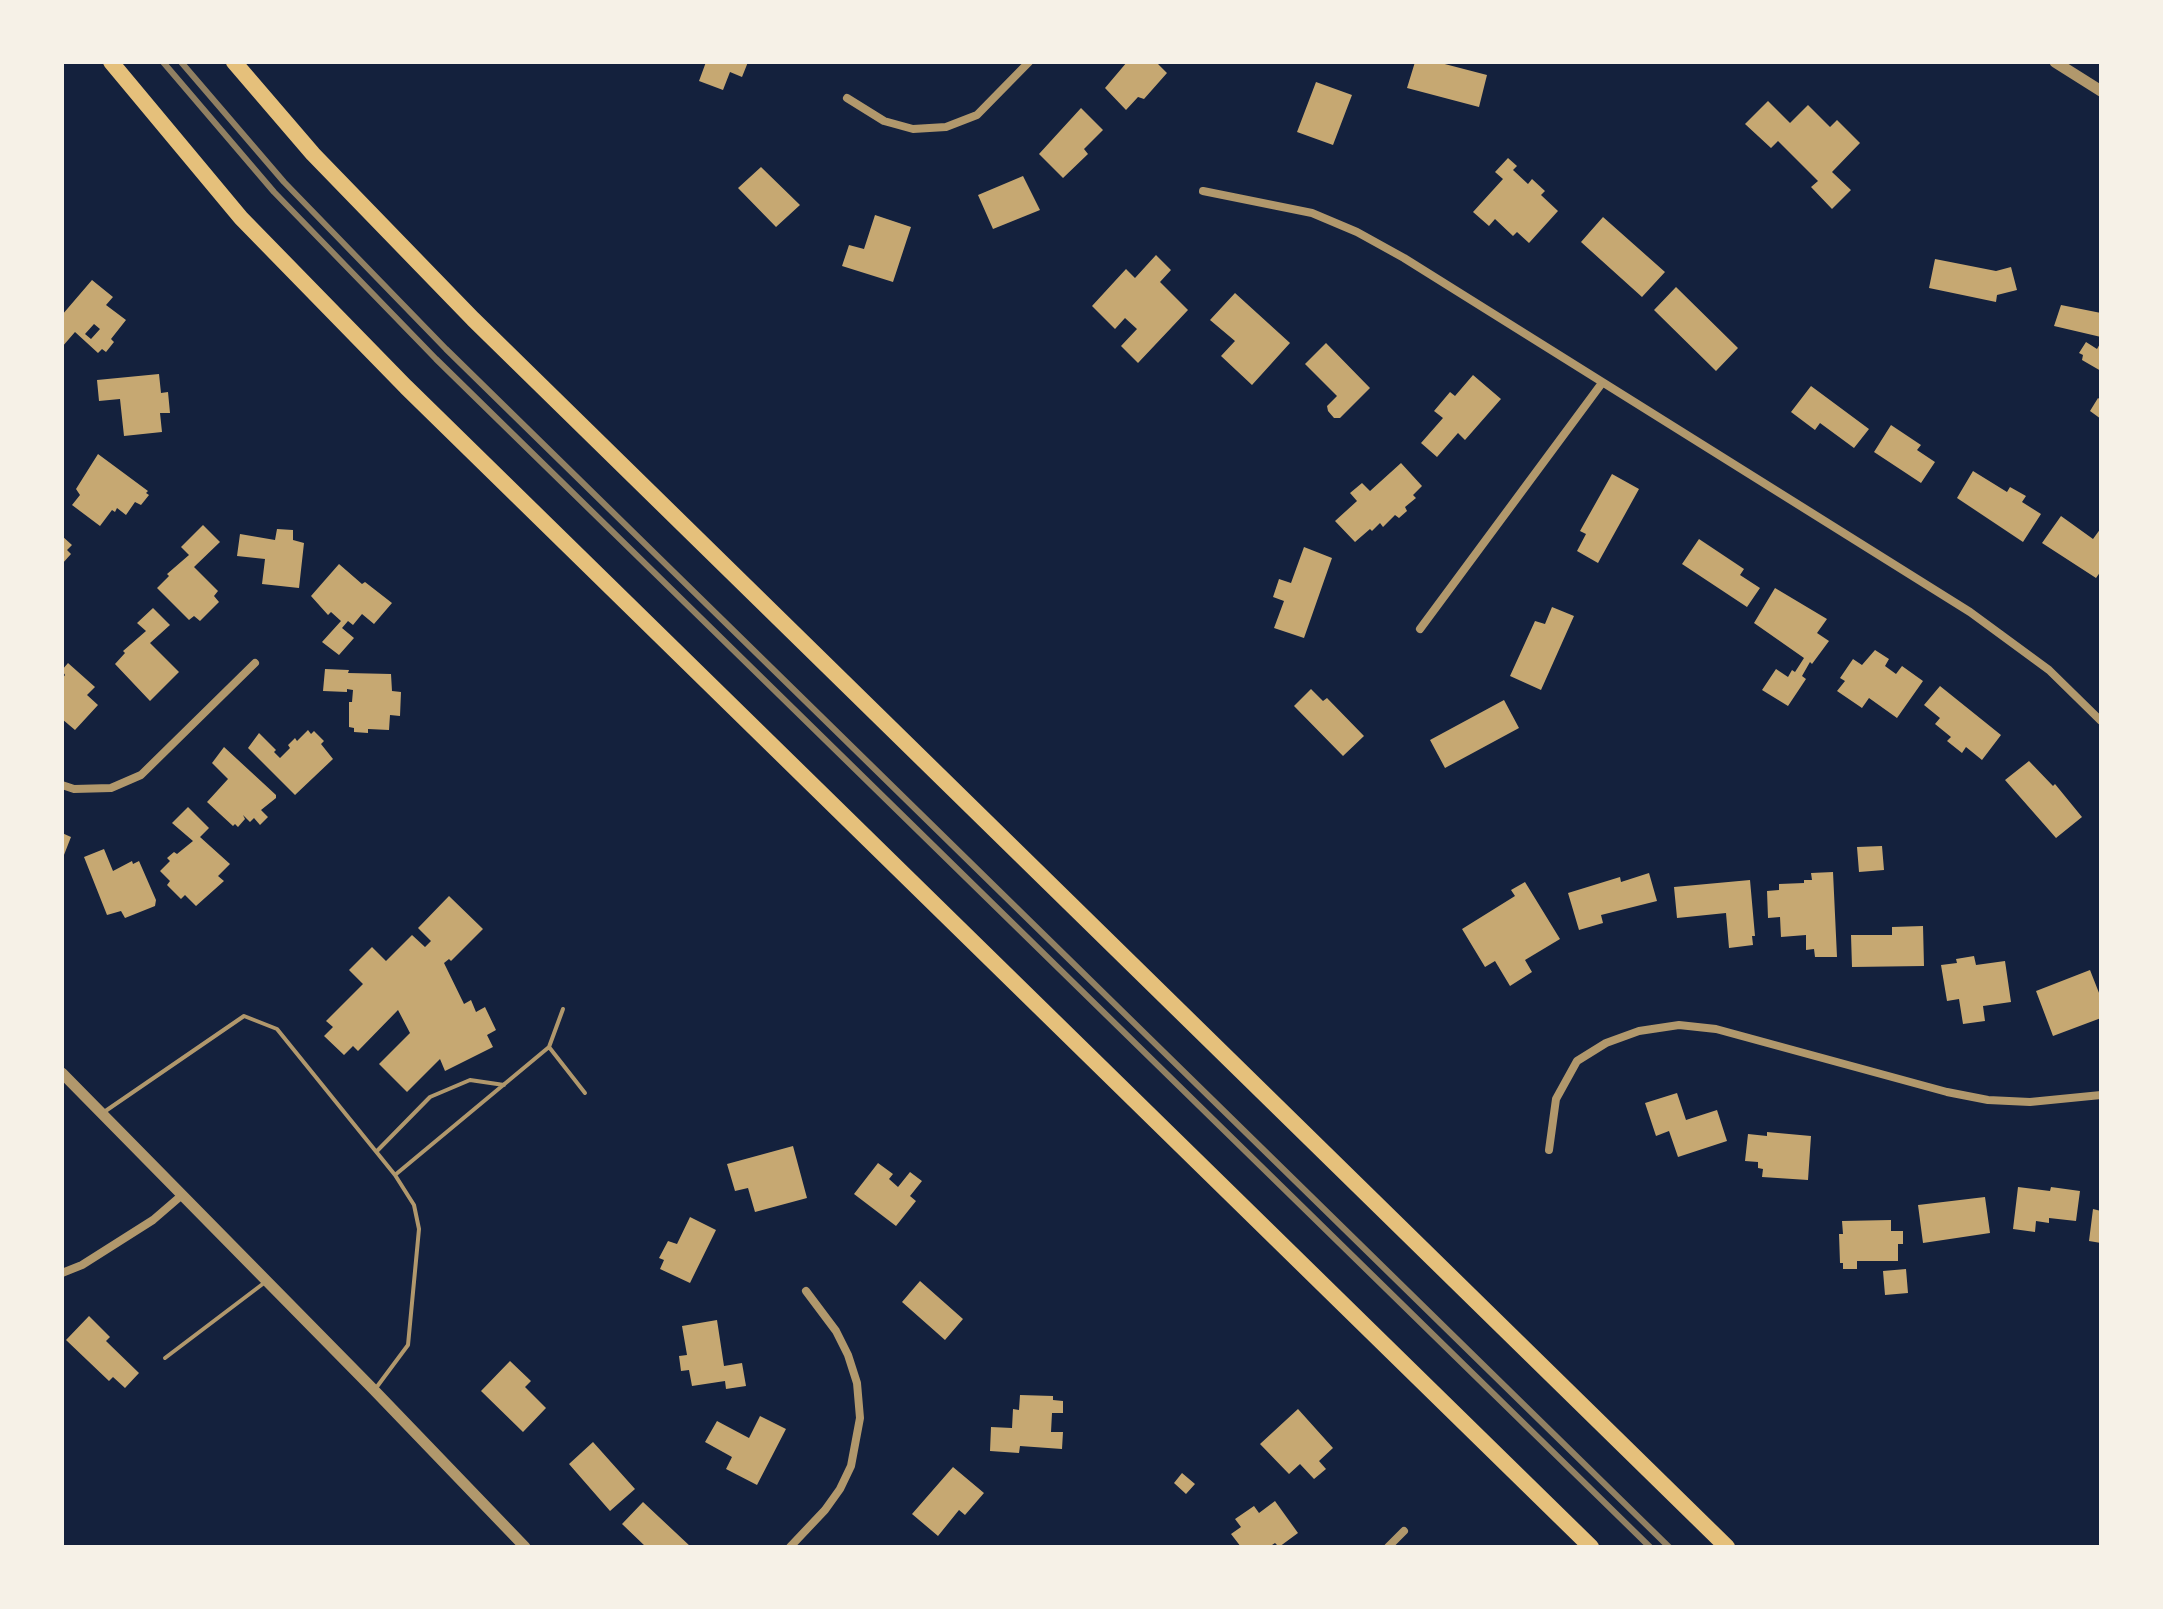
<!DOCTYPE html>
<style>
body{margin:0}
#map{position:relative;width:2163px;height:1609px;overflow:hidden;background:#14213d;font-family:Arial,sans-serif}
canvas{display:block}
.frame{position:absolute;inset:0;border:64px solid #f6f1e7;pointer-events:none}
</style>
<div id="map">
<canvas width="2163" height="1609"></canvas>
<div class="frame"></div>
</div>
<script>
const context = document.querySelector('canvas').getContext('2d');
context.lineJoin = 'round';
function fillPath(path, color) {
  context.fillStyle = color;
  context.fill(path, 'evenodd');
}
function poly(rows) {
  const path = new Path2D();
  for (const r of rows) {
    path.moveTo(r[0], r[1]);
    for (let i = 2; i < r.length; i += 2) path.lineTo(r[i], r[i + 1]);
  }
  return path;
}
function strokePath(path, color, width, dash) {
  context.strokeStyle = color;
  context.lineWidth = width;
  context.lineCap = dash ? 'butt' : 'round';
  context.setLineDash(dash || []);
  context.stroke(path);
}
fillPath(poly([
 [706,62,748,62,742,77,730,72,723,90,699,81],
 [1127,62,1160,62,1158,64,1167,73,1144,99,1138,97,1126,110,1105,88],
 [1415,62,1437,62,1487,75,1479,107,1407,88],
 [1316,82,1352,95,1333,145,1297,132],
 [1768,101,1790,123,1808,105,1830,127,1837,120,1860,143,1832,172,1851,190,1832,209,1811,187,1818,181,1778,141,1771,148,1745,124],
 [1081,108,1103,130,1084,149,1088,154,1063,178,1039,154],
 [1508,158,1517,166,1513,170,1528,184,1532,179,1545,191,1541,195,1558,211,1529,243,1517,232,1513,236,1495,219,1489,226,1473,212,1503,179,1495,172],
 [761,167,800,205,776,227,738,188],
 [1023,176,1040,210,993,229,978,195],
 [875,215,911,227,893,282,842,266,849,245,864,249],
 [1603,217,1665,272,1642,297,1581,242],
 [1156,255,1171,270,1160,282,1188,310,1138,363,1121,346,1137,329,1125,318,1115,329,1092,306,1126,269,1135,278],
 [1935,259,1996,271,2011,267,2017,290,1997,295,1996,302,1929,288],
 [92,280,113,297,106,305,126,320,111,339,114,342,106,352,102,349,98,353,75,332,62,347,62,315],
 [94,324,100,329,91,339,85,334],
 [1676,287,1738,348,1716,371,1654,310],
 [1235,293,1290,343,1252,385,1221,356,1235,341,1210,320],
 [2061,305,2101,313,2101,337,2054,326],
 [2086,342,2097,349,2101,342,2101,371,2082,360,2083,355,2079,353],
 [1326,343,1370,388,1340,418,1334,418,1328,411,1327,406,1337,396,1305,364],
 [159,374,161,393,168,392,170,413,160,413,162,432,124,436,120,399,99,401,97,380],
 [1473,375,1501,399,1465,440,1458,433,1437,457,1421,443,1443,418,1434,411,1450,392,1455,396],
 [1811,386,1869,429,1854,448,1820,423,1815,430,1791,412],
 [2098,398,2101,400,2101,419,2090,411],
 [1891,425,1921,445,1917,450,1935,462,1921,483,1874,452],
 [98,454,148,491,146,493,149,495,141,505,135,502,126,515,117,508,115,512,112,510,100,526,72,505,80,495,76,489],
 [1401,463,1422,486,1413,495,1416,498,1405,507,1407,511,1399,518,1395,515,1383,527,1380,523,1372,531,1370,529,1355,542,1335,521,1357,501,1350,493,1362,483,1370,491],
 [1973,471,2007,492,2010,487,2026,496,2022,502,2041,514,2023,542,1957,498],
 [1612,474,1639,489,1598,563,1577,551,1586,534,1580,531],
 [2061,516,2093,539,2101,528,2101,571,2096,578,2042,543],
 [203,525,220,542,194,567,218,591,214,596,219,602,200,621,194,616,189,620,157,588,169,576,167,574,189,555,181,547],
 [277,529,293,530,293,540,304,543,299,588,262,584,265,559,237,556,240,534,275,540],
 [62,536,72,545,67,550,71,554,62,564],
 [1699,539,1744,569,1740,575,1760,588,1747,607,1682,564],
 [1304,547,1332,558,1304,638,1274,628,1284,601,1273,597,1279,579,1291,583],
 [339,564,362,584,365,582,392,603,374,624,362,614,353,625,348,621,342,628,354,638,339,655,322,642,341,621,331,612,328,615,311,596],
 [1775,588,1827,619,1817,633,1829,641,1812,664,1810,662,1802,676,1806,679,1788,706,1762,690,1776,669,1788,677,1792,670,1795,672,1804,658,1754,623],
 [1552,607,1574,616,1541,690,1510,676,1535,621,1545,624],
 [153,608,170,625,150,643,179,672,150,701,115,664,125,653,123,651,146,631,137,623],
 [1875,650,1889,659,1885,666,1896,674,1902,666,1923,681,1897,718,1869,698,1862,708,1837,691,1845,681,1840,678,1853,659,1862,665],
 [68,663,95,687,87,695,98,705,75,730,62,719,62,679,65,675,62,670],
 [325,669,349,670,348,673,391,674,392,691,401,692,400,716,390,715,389,730,368,729,368,733,354,732,354,728,349,727,349,702,352,702,353,690,347,689,347,692,323,691],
 [1940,686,2001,735,1982,760,1966,747,1962,753,1947,741,1951,737,1935,724,1940,718,1924,705],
 [1311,689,1323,701,1327,698,1364,736,1343,756,1294,706],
 [1504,700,1519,728,1445,768,1430,740],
 [308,730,311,734,314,731,324,741,321,744,333,759,295,795,248,748,259,733,276,750,274,752,280,758,290,748,288,745,295,738,297,741],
 [224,747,276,795,276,798,261,810,268,817,260,825,254,818,250,822,243,815,245,819,238,827,235,824,233,826,207,802,228,779,212,763],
 [2029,761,2053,786,2055,784,2082,817,2056,838,2005,780],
 [188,807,209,828,200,837,230,864,218,876,224,881,196,906,185,895,181,899,167,885,170,881,160,871,170,861,167,858,174,852,177,854,193,841,172,823],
 [62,833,71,837,62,860],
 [1882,846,1884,870,1859,872,1857,847],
 [104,849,113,871,132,861,133,864,139,861,156,900,155,906,125,918,121,911,107,915,84,857],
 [1833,872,1837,957,1815,957,1814,949,1806,950,1806,935,1781,937,1780,917,1768,918,1767,891,1779,890,1779,884,1804,883,1804,880,1812,880,1811,873],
 [1649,873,1657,901,1601,915,1603,923,1579,930,1568,893,1620,877,1621,882],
 [1750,880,1755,936,1752,936,1753,945,1729,948,1726,913,1677,918,1674,887],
 [1525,882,1560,939,1525,960,1532,972,1510,986,1495,961,1485,967,1462,929,1515,896,1511,890],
 [449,896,483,929,451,961,449,959,444,963,464,1004,471,1000,476,1012,485,1007,496,1030,487,1035,493,1047,445,1071,440,1059,407,1092,379,1064,410,1033,398,1010,358,1051,353,1046,344,1055,324,1036,333,1027,326,1021,363,984,349,970,372,947,386,961,412,935,425,947,431,941,418,928],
 [1923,926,1924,966,1852,967,1851,935,1892,935,1892,927],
 [1974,956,1976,965,2005,961,2011,1002,1983,1006,1985,1021,1963,1024,1959,999,1947,1001,1941,965,1957,963,1956,959],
 [2090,970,2101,998,2101,1018,2053,1036,2036,991],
 [1677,1093,1686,1120,1717,1110,1727,1141,1678,1157,1669,1131,1656,1136,1645,1103],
 [1767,1132,1811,1136,1808,1180,1762,1177,1763,1169,1758,1168,1758,1162,1745,1161,1748,1134,1767,1136],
 [793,1146,807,1198,755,1212,748,1188,735,1191,727,1164],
 [878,1163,893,1174,889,1179,898,1187,910,1172,922,1181,910,1196,916,1201,896,1226,854,1194],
 [2018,1187,2050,1191,2051,1187,2080,1191,2076,1221,2049,1218,2049,1223,2036,1221,2035,1232,2013,1229],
 [1985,1197,1990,1233,1923,1243,1918,1205],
 [2093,1209,2101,1211,2101,1243,2089,1241],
 [690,1217,716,1230,690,1283,660,1269,664,1260,659,1258,668,1241,677,1244],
 [1891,1220,1891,1231,1903,1231,1903,1244,1898,1244,1898,1261,1857,1261,1857,1269,1843,1269,1843,1263,1840,1263,1839,1234,1843,1234,1842,1221],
 [1906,1269,1908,1293,1885,1295,1883,1271],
 [920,1281,963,1319,945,1340,902,1302],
 [89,1316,110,1337,106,1341,139,1373,125,1388,113,1377,109,1381,66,1340],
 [717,1320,724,1366,742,1363,746,1386,726,1389,725,1381,692,1386,689,1370,681,1371,679,1356,687,1355,682,1326],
 [510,1361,531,1381,525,1387,546,1408,523,1432,481,1391],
 [1020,1395,1053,1396,1053,1400,1063,1401,1063,1413,1052,1413,1051,1432,1063,1432,1062,1449,1020,1446,1019,1453,990,1451,991,1427,1012,1428,1013,1409,1019,1410],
 [1298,1409,1333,1448,1319,1461,1326,1469,1314,1479,1300,1464,1289,1474,1260,1444],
 [760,1416,786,1429,757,1485,726,1469,732,1457,705,1442,717,1421,749,1438],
 [593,1442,635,1489,610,1511,569,1464],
 [953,1467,984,1493,965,1515,959,1510,938,1536,912,1514],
 [1182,1473,1195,1484,1186,1494,1174,1483],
 [1275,1501,1298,1533,1279,1547,1275,1543,1269,1547,1241,1547,1231,1534,1241,1527,1235,1519,1254,1506,1259,1513],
 [643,1502,691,1547,646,1547,622,1524]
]), '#c6a872');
strokePath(poly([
 [549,1047,585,1093],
 [104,1112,244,1016,277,1029,395,1175,414,1205,419,1229,408,1345,376,1388],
 [377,1151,430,1097,470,1080,504,1085],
 [395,1175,549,1047,563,1009],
 [165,1358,264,1283]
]), '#b1986c', 4);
strokePath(poly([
 [847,98,884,121,913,129,946,127,977,115,1029,62],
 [1203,191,1312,213,1357,232,1404,258,1970,612,2049,670,2101,721],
 [1420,629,1602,383],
 [62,785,74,789,111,788,141,775,255,663],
 [1549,1150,1556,1099,1577,1061,1606,1043,1639,1031,1679,1025,1716,1029,1947,1092,1988,1100,2030,1102,2101,1095],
 [62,1273,82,1265,153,1220,182,1195],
 [790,1547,825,1510,840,1489,851,1466,860,1418,857,1383,848,1355,836,1331,806,1291],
 [1388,1547,1404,1531]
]), '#b1986c', 8);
strokePath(poly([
 [2055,62,2101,91],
 [62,1073,374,1390,525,1547]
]), '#b1986c', 11);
strokePath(poly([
 [111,62,241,218,406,387,1591,1547],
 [234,62,313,154,473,319,1727,1547]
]), '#e5c07b', 16);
strokePath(poly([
 [163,62,274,192,436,359,1650,1547],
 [181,62,284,182,446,349,1669,1547]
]), '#918062', 6);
</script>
